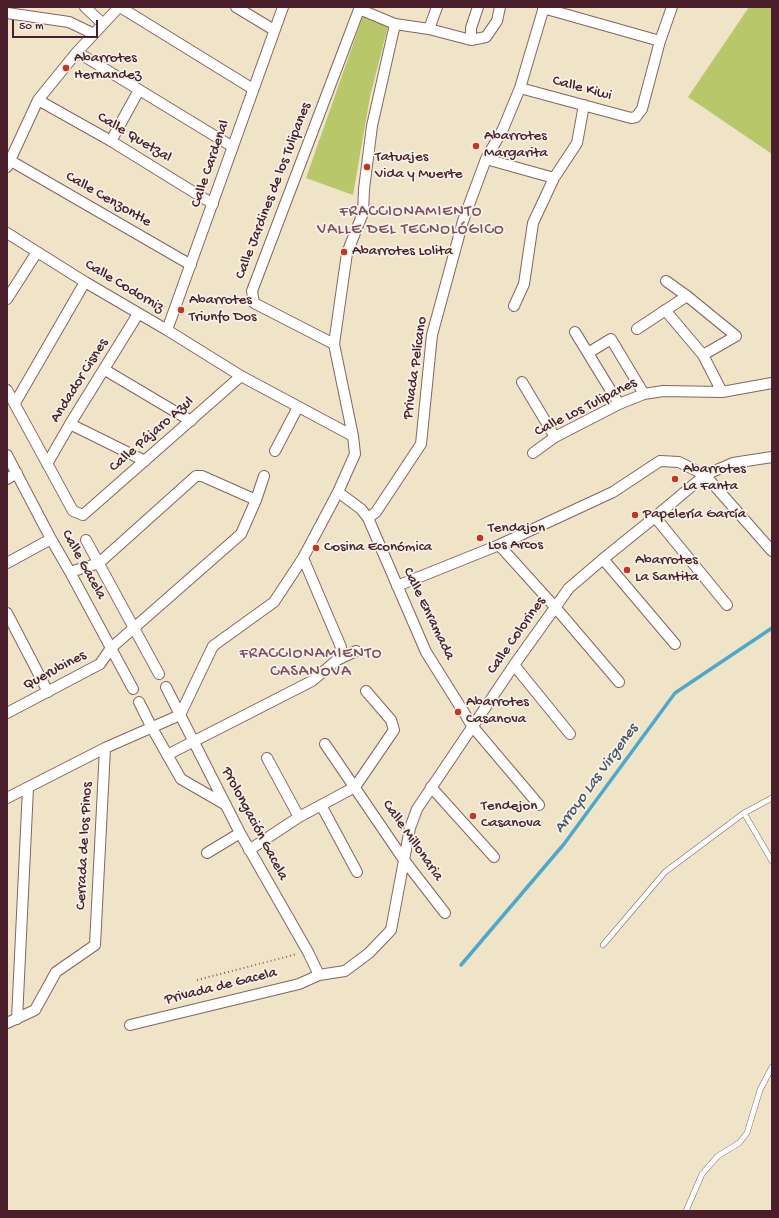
<!DOCTYPE html>
<meta charset="utf-8">
<style>
body{margin:0}
#map{position:relative;width:779px;height:1218px;overflow:hidden;background:#f0e4c8;font-family:"Gochi Hand",sans-serif}
canvas{display:block}
.frame{position:absolute;inset:0;border:8px solid #4a1f2b;pointer-events:none}
.scale{position:absolute;left:12px;top:20px;width:86px;height:18px;box-sizing:border-box;border:2px solid #4a1f2b;border-top:0;padding-left:5px;font-size:12px;line-height:14px;white-space:nowrap;color:#4a1f2b;-webkit-text-stroke:3px #f7f3e8;paint-order:stroke}
</style>
<div id="map">
<canvas width="779" height="1218"></canvas>
<div class="frame"></div>
<div class="scale">50 m</div>
</div>
<script>
const context = document.querySelector('canvas').getContext('2d');
context.lineJoin = 'round';
function fillPath(path, color) {
  context.fillStyle = color;
  context.fill(path, 'evenodd');
}
function poly(rows) {
  const path = new Path2D();
  for (const r of rows) {
    path.moveTo(r[0], r[1]);
    for (let i = 2; i < r.length; i += 2) path.lineTo(r[i], r[i + 1]);
  }
  return path;
}
function strokePath(path, color, width, dash) {
  context.strokeStyle = color;
  context.lineWidth = width;
  context.lineCap = dash ? 'butt' : 'round';
  context.setLineDash(dash || []);
  context.stroke(path);
}
function label(font, color, halo, rows, align = 'center') {
  context.font = font + ' "Gochi Hand",sans-serif';
  context.lineWidth = 3.5;
  context.setLineDash([]);
  context.textBaseline = 'middle';
  context.strokeStyle = halo;
  context.fillStyle = color;
  for (const [text, x, y, turn = 0] of rows) {
    context.save();
    context.translate(x, y);
    context.rotate((+turn || 0) * Math.PI / 180);
    context.textAlign = isNaN(turn) ? turn : align;
    if (halo) context.strokeText(text, 0, 0);
    context.fillText(text, 0, 0);
    context.restore();
  }
}
fillPath(poly([
 [749,7,772,7,772,154,688,97],
 [363,16,388,26,370,97,353,195,306,178]
]), '#b7c76a');
strokePath(poly([
 [461,965,564,844,675,693,772,628]
]), '#4ea8cc', 3.5);
const lane = poly([
 [772,798,744,813,772,861],
 [603,945,665,872,744,813],
 [686,1211,702,1174,718,1156,739,1143,747,1133,760,1090,772,1067]
]);
const street = poly([
 [85,7,103,24],
 [120,7,253,89],
 [236,7,274,30],
 [543,8,660,41],
 [359,9,395,24,429,29,471,40,486,37,497,21,500,7],
 [7,13,69,22,94,34],
 [429,29,437,7],
 [471,40,471,28,478,7],
 [77,52,233,147],
 [520,88,631,118,636,117,642,109,660,41,672,7],
 [38,100,111,141,213,204],
 [111,141,139,90],
 [486,159,554,178],
 [11,161,191,265],
 [7,167,38,100,77,52,119,7],
 [7,233,85,282,167,330,241,376,353,436],
 [666,281,687,296,736,336,703,355],
 [7,299,37,252],
 [514,306,524,284,533,223,554,178,577,143,584,105],
 [665,310,703,355,722,392],
 [637,329,687,296],
 [167,330,283,7],
 [575,332,619,404],
 [334,344,254,303,252,291,360,7],
 [588,353,611,339,644,394],
 [105,370,191,421],
 [522,382,555,437],
 [7,390,73,511,83,515,241,376],
 [15,403,85,282],
 [70,424,145,461],
 [275,451,298,407],
 [533,453,555,437,619,404,644,394,663,391,722,392,772,383],
 [7,455,51,539,70,572,133,689],
 [47,464,70,424,138,314],
 [7,479,17,473],
 [338,492,361,509,368,518,426,652,473,727,539,805],
 [655,517,727,605],
 [368,518,376,512,421,444,432,335,463,221,486,159,503,129,520,88,544,7],
 [86,540,159,674],
 [499,545,555,607,619,682],
 [303,558,341,647,337,660],
 [603,559,675,644],
 [7,563,51,539],
 [70,572,99,563,196,476,202,476,256,500],
 [397,586,499,545,613,492,660,461,679,462,705,475,772,551],
 [7,613,48,692],
 [514,665,570,734],
 [166,687,240,833,308,952,319,975],
 [139,702,152,728,181,779,226,805],
 [7,713,100,664,111,648,241,534,256,500,264,476],
 [325,744,404,860,445,913],
 [167,755,312,681,337,660,356,651],
 [267,758,299,817],
 [431,787,494,857],
 [7,798,105,748,180,715,213,646,274,602,303,558,338,492,355,454,353,436,334,344,347,253,363,213,364,189,372,126,395,24],
 [321,805,357,872],
 [249,850,299,817,355,787,394,730,391,720,366,691],
 [207,853,240,833],
 [17,1019,28,788],
 [7,1023,35,1010,56,972,95,945,105,748],
 [130,1025,299,984,319,975,345,971,369,953,391,930,410,828,417,809,514,665,569,588,603,559,655,517,705,475,733,463,772,457]
]);
strokePath(lane, '#846462', 6);
strokePath(street, '#846462', 12);
strokePath(poly([
 [197,980,297,954]
]), '#846462', 2, [1, 3]);
strokePath(lane, '#fff', 5);
strokePath(street, '#fff', 10);
for (const [x, y, r, color] of [
 [66,68,4,"#c8321e"],
 [476,146,4,"#c8321e"],
 [367,167,4,"#c8321e"],
 [344,252,4,"#c8321e"],
 [181,310,4,"#c8321e"],
 [675,479,4,"#c8321e"],
 [635,515,4,"#c8321e"],
 [480,538,4,"#c8321e"],
 [316,548,4,"#c8321e"],
 [627,570,4,"#c8321e"],
 [458,712,4,"#c8321e"],
 [473,816,4,"#c8321e"]
]) {
  const dot = new Path2D();
  dot.arc(x, y, r, 0, 2 * Math.PI);
  context.fillStyle = color;
  context.fill(dot);
  strokePath(dot, '#f7f3e8', 1.5);
}
label('15px', '#4a1f2b', '#f7f3e8', [
 ["Abarrotes",74,59],
 ["Hernandez",74,76],
 ["Abarrotes",484,137],
 ["Margarita",484,154],
 ["Tatuajes",375,158],
 ["Vida y Muerte",375,175],
 ["Abarrotes Lolita",352,252],
 ["Abarrotes",189,301],
 ["Triunfo Dos",189,318],
 ["Abarrotes",683,470],
 ["La Fanta",683,487],
 ["Papelería García",643,515],
 ["Tendajon",488,529],
 ["Los Arcos",488,546],
 ["Cosina Económica",324,548],
 ["Abarrotes",635,561],
 ["La Santita",635,578],
 ["Abarrotes",466,703],
 ["Casanova",466,720],
 ["Tendejon",481,807],
 ["Casanova",481,824]
], 'left');
label('15px', '#4a1f2b', '#f7f3e8', [
 ["Calle Kiwi",582,89,15],
 ["Calle Quetzal",134,138,31],
 ["Calle Cardenal",211,164,-71],
 ["Calle Jardines de los Tulipanes",274,191,-69],
 ["Calle Cenzontle",108,200,30],
 ["Calle Codorniz",124,287,31],
 ["Privada Pelícano",416,368,-82],
 ["Andador Cisnes",80,381,-58],
 ["Calle Los Tulipanes",586,408,-27],
 ["Calle Pájaro Azul",152,435,-41],
 ["Calle Gacela",83,565,61],
 ["Calle Enramada",428,614,64],
 ["Calle Colorines",517,636,-55],
 ["Querubines",55,671,-28],
 ["Prolongación Gacela",254,824,62],
 ["Calle Millonaria",412,841,55],
 ["Cerrada de los Pinos",85,846,-87],
 ["Privada de Gacela",221,987,-14]
]);
context.letterSpacing = '1px';
label('16px', '#814c62', '#f7f3e8', [
 ["FRACCIONAMIENTO",411,213],
 ["VALLE DEL TECNOLÓGICO",411,231],
 ["FRACCIONAMIENTO",311,655],
 ["CASANOVA",311,673]
]);
context.letterSpacing = '0px';
label('italic 16px', '#4c566b', '#f7f3e8', [
 ["Arroyo Las Virgenes",597,779,-54]
]);
</script>
